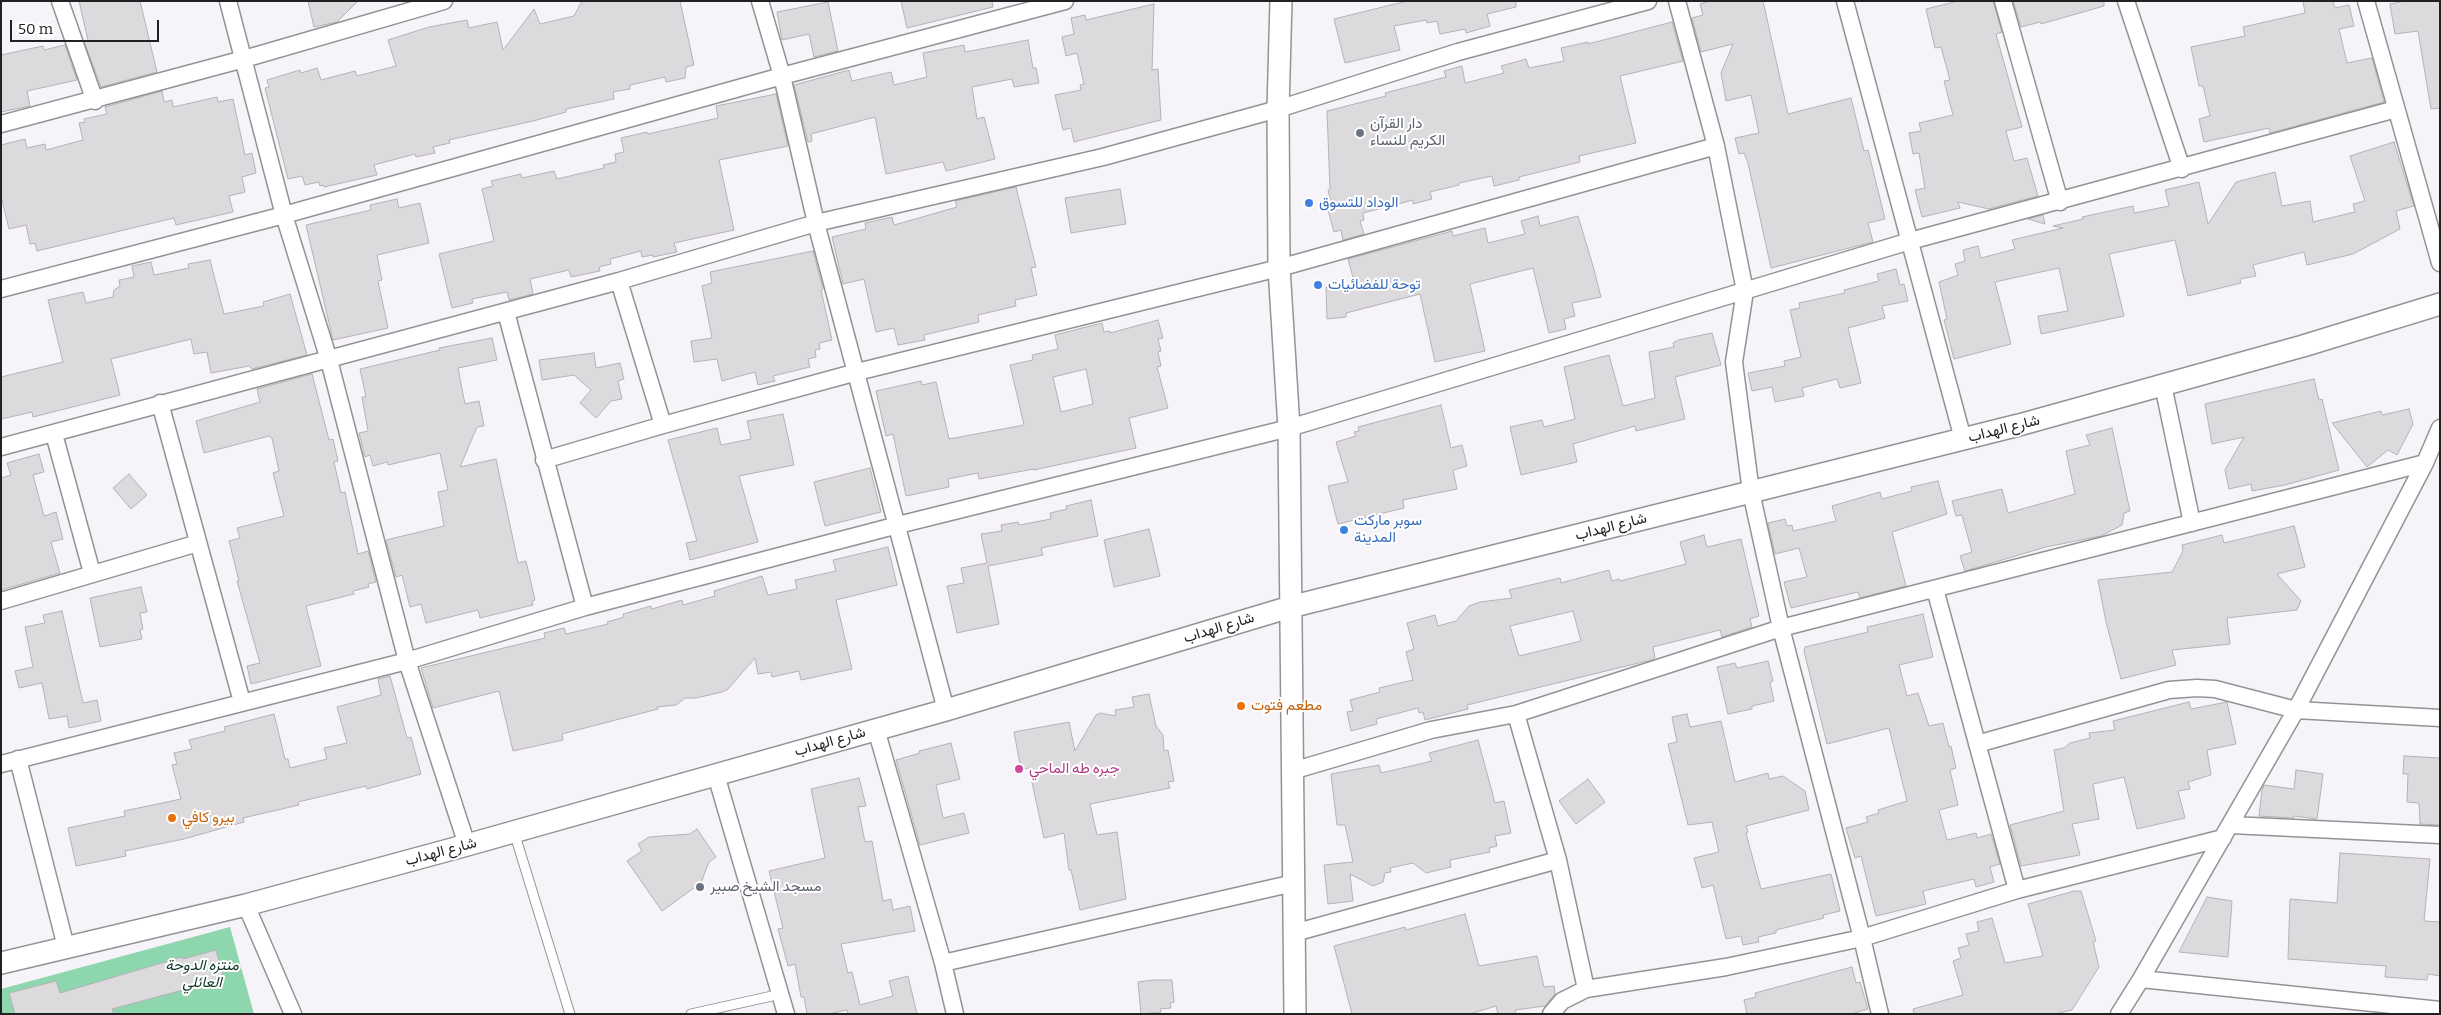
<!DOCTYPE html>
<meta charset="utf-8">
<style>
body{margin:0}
#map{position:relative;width:2441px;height:1015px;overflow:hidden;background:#f7f4f9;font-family:Bitter,serif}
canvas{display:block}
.frame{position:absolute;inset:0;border:2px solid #212022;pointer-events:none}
.scale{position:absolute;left:10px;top:20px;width:149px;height:22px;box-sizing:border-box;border:2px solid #212022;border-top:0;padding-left:6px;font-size:15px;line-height:18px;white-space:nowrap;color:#212022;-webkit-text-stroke:4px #fff;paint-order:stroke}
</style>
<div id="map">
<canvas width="2441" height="1015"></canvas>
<div class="frame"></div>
<div class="scale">50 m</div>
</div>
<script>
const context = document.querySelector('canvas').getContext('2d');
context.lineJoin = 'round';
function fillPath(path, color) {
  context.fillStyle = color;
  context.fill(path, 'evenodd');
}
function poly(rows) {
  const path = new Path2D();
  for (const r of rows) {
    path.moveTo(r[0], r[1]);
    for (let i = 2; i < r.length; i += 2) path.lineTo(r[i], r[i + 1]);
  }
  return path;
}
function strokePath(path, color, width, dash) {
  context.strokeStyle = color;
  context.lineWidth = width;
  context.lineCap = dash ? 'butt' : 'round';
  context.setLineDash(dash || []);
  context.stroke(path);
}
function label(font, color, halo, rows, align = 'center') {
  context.font = font + ' Bitter,Vazirmatn,serif';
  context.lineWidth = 4;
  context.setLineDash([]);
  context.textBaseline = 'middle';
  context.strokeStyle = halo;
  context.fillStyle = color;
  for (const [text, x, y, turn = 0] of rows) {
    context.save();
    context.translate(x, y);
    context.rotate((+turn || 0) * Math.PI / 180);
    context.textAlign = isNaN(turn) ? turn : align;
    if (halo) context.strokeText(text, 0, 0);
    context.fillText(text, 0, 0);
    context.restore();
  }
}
fillPath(poly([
 [230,927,254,1014,1,1014,1,989]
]), '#8dd6ae');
const building = poly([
 [79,1,140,1,157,72,101,87,84,41,88,40,79,1],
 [308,1,358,1,337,22,314,27,308,1],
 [582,1,680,1,694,65,686,67,685,78,666,82,665,77,630,85,630,89,613,92,614,99,566,109,566,112,533,121,449,140,450,143,433,147,435,153,416,157,415,154,374,165,377,175,324,187,323,185,320,186,319,182,305,185,302,176,288,179,265,88,269,87,267,80,300,70,301,73,317,68,321,80,355,71,357,76,396,66,388,40,429,27,467,20,469,28,497,22,503,50,534,9,540,24,574,16,582,1],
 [901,1,992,1,993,7,907,28,901,1],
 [1407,1,1516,1,1516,7,1487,14,1490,26,1466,33,1465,29,1440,34,1437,21,1427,23,1426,20,1394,26,1400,50,1345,63,1334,19,1407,1],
 [1710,1,1763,1,1788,114,1851,98,1864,151,1868,150,1885,219,1868,223,1873,242,1771,268,1748,163,1744,153,1739,154,1735,138,1759,133,1751,95,1726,101,1721,73,1733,44,1701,52,1692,18,1703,15,1700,4,1710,1],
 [1958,1,1993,1,2002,32,1996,34,2022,127,2006,131,2014,161,2027,158,2038,196,1989,209,1958,202,1960,208,1922,217,1915,190,1925,188,1919,153,1913,154,1909,133,1921,131,1919,123,1953,115,1944,81,1950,80,1941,47,1935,48,1926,9,1958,1],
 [2013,1,2104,1,2104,6,2041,24,2040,22,2021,27,2013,1],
 [2303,1,2333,1,2335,8,2349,5,2354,26,2339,29,2347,63,2372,58,2384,102,2270,133,2269,128,2204,142,2199,119,2210,116,2203,86,2199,86,2191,47,2245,36,2243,27,2305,13,2303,1],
 [2405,1,2440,1,2440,108,2431,109,2418,31,2395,34,2390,4,2405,1],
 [828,2,838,51,814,57,809,34,782,40,777,12,828,2],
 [1154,4,1152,70,1158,69,1161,120,1074,142,1071,128,1063,130,1055,95,1081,90,1080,85,1084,84,1077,53,1066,56,1062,37,1074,34,1071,18,1085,15,1086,20,1154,4],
 [1672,22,1683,61,1620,76,1636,143,1579,156,1580,162,1519,177,1519,180,1494,186,1492,176,1459,183,1459,185,1430,192,1432,199,1413,204,1413,200,1363,213,1364,220,1360,221,1364,234,1343,240,1341,230,1334,232,1326,203,1331,202,1328,190,1330,189,1327,111,1386,96,1385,93,1446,77,1444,71,1462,66,1465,83,1504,73,1501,66,1526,59,1529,68,1564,61,1561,48,1588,42,1588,44,1672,22],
 [1028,40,1033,68,1036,68,1039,83,1014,87,1012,79,972,87,977,119,984,117,995,159,946,171,943,162,886,174,875,117,811,134,812,141,808,142,794,85,849,70,852,81,891,72,894,85,927,77,923,53,964,45,965,52,1028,40],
 [65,45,77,80,27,91,30,106,1,112,1,55,43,46,44,50,65,45],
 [162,91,164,102,172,100,173,107,217,97,218,102,233,99,245,155,252,153,256,173,242,177,245,192,229,196,233,212,176,225,174,218,37,251,35,243,30,244,26,225,9,229,1,196,1,145,25,139,27,148,45,144,46,150,83,140,79,123,85,122,84,119,107,114,105,107,162,91],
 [776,94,788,146,719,160,734,230,674,243,677,252,653,257,653,255,642,257,641,251,610,259,611,264,599,267,600,271,571,277,569,270,530,279,533,294,509,300,507,292,472,299,473,303,452,308,439,254,494,241,482,189,493,186,491,181,521,174,522,178,554,171,557,179,604,168,603,165,616,162,615,154,624,152,621,138,647,132,648,134,718,118,716,106,776,94],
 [2394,142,2414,206,2396,211,2400,229,2353,254,2307,265,2304,252,2253,265,2256,276,2240,279,2241,283,2188,296,2175,240,2109,254,2124,316,2041,334,2038,316,2068,311,2059,268,1995,282,2011,344,1954,359,1944,320,1947,319,1939,282,1958,275,1955,264,1965,261,1963,250,1978,246,1981,258,2015,249,2012,240,2063,228,2053,226,2083,219,2082,217,2133,206,2134,213,2169,206,2165,190,2199,182,2208,224,2236,182,2275,172,2282,206,2310,201,2313,222,2355,212,2353,204,2365,201,2350,156,2394,142],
 [1016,187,1036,267,1031,268,1037,295,1015,300,1016,306,978,315,979,322,924,335,925,340,898,345,894,328,876,332,864,279,843,284,832,237,866,229,865,223,892,217,894,225,957,207,955,201,1016,187],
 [1120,189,1126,224,1071,233,1065,198,1120,189],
 [397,199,399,208,420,203,429,243,377,255,382,280,378,281,388,328,333,340,306,225,371,210,370,205,397,199],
 [2043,215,2045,224,2028,219,2043,215],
 [1538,216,1540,226,1578,216,1593,266,1601,297,1572,303,1575,316,1564,319,1566,329,1549,333,1533,268,1470,284,1485,351,1435,362,1420,294,1346,313,1346,317,1327,319,1326,287,1355,285,1348,259,1452,231,1453,236,1485,228,1488,243,1525,234,1521,221,1538,216],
 [813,251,823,289,821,290,832,340,819,343,820,349,815,350,816,357,808,359,810,367,773,376,775,381,758,385,755,372,722,381,717,359,694,362,691,341,712,338,702,286,712,283,710,272,813,251],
 [210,260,224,314,264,306,263,302,290,294,307,355,252,369,249,366,211,373,207,352,194,354,191,339,111,359,120,395,33,417,32,412,1,419,1,377,63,362,48,300,83,292,86,303,113,297,114,290,120,286,119,280,134,277,132,266,151,262,154,275,189,268,188,264,210,260],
 [1896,269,1900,285,1904,284,1908,301,1882,306,1885,318,1848,328,1861,383,1840,388,1837,379,1802,388,1804,396,1775,402,1772,387,1752,391,1748,373,1785,366,1784,361,1801,357,1790,310,1800,308,1799,303,1845,293,1844,290,1879,281,1877,274,1896,269],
 [1158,320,1163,338,1158,339,1161,351,1158,352,1161,366,1157,367,1168,408,1129,418,1136,448,1034,470,1034,469,979,479,978,473,948,479,949,487,906,496,893,434,886,436,876,391,921,381,922,385,936,382,949,439,1024,425,1010,365,1033,360,1032,355,1058,349,1055,335,1102,323,1104,332,1110,331,1110,333,1158,320],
 [1086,369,1093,404,1061,412,1053,377,1086,369],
 [1712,333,1721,365,1675,377,1685,419,1636,431,1635,426,1573,444,1577,462,1521,475,1510,427,1542,420,1544,427,1575,419,1564,367,1609,355,1623,406,1655,398,1649,352,1674,347,1673,343,1678,340,1712,333],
 [492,338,497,360,458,368,465,404,479,401,484,426,477,427,460,467,496,459,518,563,526,561,535,600,532,601,533,605,480,618,478,610,426,623,421,604,410,607,402,575,396,577,386,540,444,526,438,492,448,490,440,453,388,465,387,462,373,466,370,455,365,457,359,433,368,431,362,397,366,397,360,369,440,350,439,348,492,338],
 [594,353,596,368,620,363,624,379,618,381,622,399,611,401,596,418,580,403,591,390,574,375,542,380,539,360,594,353],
 [312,374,329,440,333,439,338,461,334,462,341,493,345,492,358,554,368,551,376,582,368,584,369,587,353,591,354,594,306,606,321,666,251,684,247,666,260,663,237,581,239,581,229,541,240,538,237,528,284,516,273,473,279,471,272,438,269,436,204,453,196,421,260,402,257,389,312,374],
 [2314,379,2319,400,2322,399,2339,470,2285,485,2252,491,2251,484,2229,489,2225,470,2244,437,2212,444,2205,404,2314,379],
 [1441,405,1451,448,1462,445,1467,466,1453,470,1457,489,1403,500,1404,508,1338,524,1328,486,1348,482,1336,442,1356,436,1354,432,1359,431,1358,427,1441,405],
 [2409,409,2413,424,2397,455,2388,450,2367,467,2332,423,2381,411,2382,415,2409,409],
 [783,414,794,465,739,476,758,542,690,560,686,543,697,541,668,440,717,428,721,445,751,439,747,421,783,414],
 [2112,428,2130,511,2124,513,2122,525,2101,536,2046,547,1965,571,1960,556,1972,552,1962,515,1956,516,1952,501,2002,489,2008,513,2075,494,2066,451,2090,445,2086,435,2112,428],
 [39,454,44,472,33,475,44,516,56,512,63,539,51,542,60,573,1,590,1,478,11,475,7,463,39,454],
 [870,468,881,512,825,526,814,482,870,468],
 [129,474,147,495,131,509,113,488,129,474],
 [1938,481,1947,514,1892,532,1906,586,1860,598,1858,592,1791,608,1784,582,1807,577,1799,548,1775,554,1768,523,1785,519,1787,526,1792,525,1793,531,1836,521,1832,506,1880,492,1882,499,1912,491,1911,487,1938,481],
 [1091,500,1098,536,1041,548,1043,555,988,566,999,624,957,633,947,586,964,583,961,568,987,563,981,534,1002,531,1001,525,1018,522,1019,525,1051,519,1050,513,1067,509,1066,506,1091,500],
 [2294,526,2305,567,2277,574,2301,601,2297,610,2227,618,2230,644,2172,650,2176,665,2121,679,2106,622,2098,580,2172,572,2183,551,2182,545,2222,535,2224,543,2294,526],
 [1149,529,1160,576,1114,587,1104,540,1149,529],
 [1704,535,1707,547,1741,539,1759,616,1750,619,1752,627,1722,637,1720,630,1653,647,1655,658,1651,660,1467,705,1468,709,1425,720,1423,712,1419,713,1418,708,1376,719,1377,724,1351,731,1347,712,1353,711,1350,700,1380,692,1379,688,1413,680,1406,652,1414,649,1407,623,1435,615,1438,626,1456,621,1469,606,1480,602,1512,598,1509,590,1560,578,1561,583,1609,570,1612,581,1619,579,1620,581,1686,564,1680,542,1704,535],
 [1573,611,1581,641,1519,656,1510,626,1573,611],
 [888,547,897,585,836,600,852,669,801,680,799,671,772,677,771,672,758,674,755,658,728,689,722,692,696,698,685,698,676,705,657,707,658,709,562,734,563,740,513,751,499,691,433,708,421,668,545,638,544,633,564,628,566,634,608,624,607,622,624,617,623,614,651,606,652,609,682,600,683,605,715,596,714,591,762,576,768,595,797,589,795,580,836,571,833,560,888,547],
 [141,587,147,612,140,613,143,629,140,630,142,639,100,647,90,598,141,587],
 [62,611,83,703,97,700,101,721,69,728,67,716,49,719,42,683,19,688,15,671,33,667,25,627,45,623,43,615,62,611],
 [1923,614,1933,657,1899,665,1907,696,1918,693,1929,726,1943,723,1949,747,1951,746,1956,768,1950,770,1958,805,1939,810,1947,840,1976,833,1977,838,1991,834,2000,864,1990,867,1994,882,1976,887,1974,879,1923,891,1926,904,1876,916,1861,856,1855,858,1846,828,1868,822,1866,817,1879,813,1878,810,1907,801,1889,728,1827,744,1804,651,1805,647,1868,632,1867,627,1923,614],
 [1768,661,1773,681,1770,682,1774,701,1752,706,1752,709,1728,714,1717,667,1735,663,1737,668,1768,661],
 [390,676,407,738,411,737,421,774,367,789,366,786,298,802,299,805,243,818,244,822,184,839,125,851,126,856,76,866,68,828,125,816,124,811,181,799,172,765,177,764,174,753,192,749,189,740,225,731,224,727,274,714,285,759,288,759,290,768,327,759,324,748,347,743,337,707,381,695,378,679,390,676],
 [1149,694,1156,726,1163,735,1164,751,1168,750,1174,781,1168,782,1170,788,1090,804,1097,835,1117,832,1126,899,1080,910,1071,870,1069,870,1064,833,1044,838,1029,768,1021,770,1014,732,1069,722,1075,751,1096,715,1100,713,1116,716,1115,710,1134,707,1132,697,1149,694],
 [2189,702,2191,709,2227,702,2236,744,2207,750,2211,775,2188,782,2190,789,2178,791,2185,818,2137,829,2124,777,2093,784,2099,819,2072,824,2080,855,2021,866,2010,825,2064,811,2054,750,2064,748,2070,743,2090,738,2089,733,2115,730,2113,721,2189,702],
 [1687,714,1690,727,1721,721,1735,782,1768,773,1769,779,1783,776,1805,791,1809,810,1746,826,1748,832,1746,833,1761,889,1831,874,1840,911,1823,915,1824,918,1776,930,1776,933,1758,937,1759,942,1743,945,1741,936,1726,939,1713,885,1702,888,1694,858,1719,852,1712,822,1688,825,1668,744,1677,742,1672,717,1687,714],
 [1478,740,1495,803,1504,801,1511,833,1495,836,1497,846,1489,848,1490,852,1450,860,1451,867,1426,873,1413,863,1390,868,1391,872,1385,873,1383,882,1373,886,1350,874,1353,901,1328,904,1324,865,1353,862,1345,825,1337,825,1331,774,1379,765,1381,773,1432,761,1429,753,1478,740],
 [951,743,960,779,936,785,943,818,964,813,969,833,920,845,896,760,920,753,919,751,951,743],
 [2404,756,2440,758,2440,825,2420,824,2419,803,2407,802,2408,774,2403,774,2404,756],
 [2296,770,2323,774,2317,819,2294,816,2294,818,2259,816,2262,790,2264,785,2294,789,2296,770],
 [859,778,866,806,858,807,865,842,872,841,883,901,891,899,893,910,910,906,915,931,841,944,848,973,852,972,860,1005,893,996,889,981,908,976,917,1014,848,1014,847,1010,828,1014,807,1014,804,997,801,997,795,964,788,966,778,929,783,928,769,871,825,858,811,789,859,778],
 [1588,779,1605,802,1576,824,1559,801,1588,779],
 [697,829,716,857,709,862,701,883,662,911,627,861,642,851,638,844,649,837,690,834,697,829],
 [2340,853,2430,859,2424,921,2440,922,2440,976,2428,974,2427,980,2385,977,2386,966,2288,959,2290,899,2337,903,2340,853],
 [2074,891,2081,891,2096,941,2093,942,2099,967,2072,1010,2055,1014,1914,1014,1913,1009,1963,995,1953,961,1961,958,1958,948,1969,945,1966,934,1979,931,1977,922,1992,918,2005,963,2043,956,2028,904,2074,891],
 [2207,897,2232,901,2228,957,2179,952,2207,897],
 [1465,914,1479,966,1537,956,1544,987,1554,986,1555,994,1545,1006,1515,1010,1516,1014,1498,1014,1496,1006,1470,1014,1352,1014,1334,946,1405,927,1406,930,1465,914],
 [216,950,224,979,112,1009,114,1014,15,1014,9,993,56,981,60,993,182,957,183,959,216,950],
 [1852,967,1856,983,1860,982,1868,1009,1851,1014,1747,1014,1744,1000,1756,997,1755,993,1852,967],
 [1154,980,1172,980,1174,1002,1170,1003,1171,1008,1160,1009,1161,1012,1141,1014,1138,982,1154,980]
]);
fillPath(building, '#dddade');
strokePath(building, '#b5b2b6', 1);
const service = poly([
 [514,832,570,1014],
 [691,1014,781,994]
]);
const minor = poly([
 [60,1,95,101],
 [228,1,284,215,329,360,407,661,467,845],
 [760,1,782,76,816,223,946,710],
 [1677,1,1716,146,1745,291,1734,362,1751,492,1781,628,1862,938,1880,1014],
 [1845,1,1963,439],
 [2003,1,2060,202],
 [2126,1,2182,169],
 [2366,1,2440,263],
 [1,124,244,59,444,1],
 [619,281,663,425],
 [1,289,284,215,782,76,1065,1],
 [506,312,585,607],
 [2163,385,2192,523],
 [160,403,242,702],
 [54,434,92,573],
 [1,447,619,281,816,223,1103,157,1278,109,1458,52,1648,1],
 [544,460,663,425,857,372,1279,268,1716,146],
 [1935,589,2017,890],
 [1,601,198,543],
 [1516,714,1558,860,1586,989],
 [876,729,943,963,955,1014],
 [1977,744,2169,690,2197,688,2215,689,2296,710,2440,718],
 [18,759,66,947],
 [1,764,407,661,585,607,898,525,1289,428,1910,241,2396,109],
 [1292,771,1431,730,1516,714,1781,628,2425,463],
 [716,775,786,1014],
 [2231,825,2440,835],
 [246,905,293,1014],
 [1294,933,1558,860],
 [943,963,1294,883],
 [2141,979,2440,1010],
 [1551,1014,1562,1001,1586,989,1726,967,1862,938,2017,890,2223,838],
 [2119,1014,2141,979,2296,710,2425,463,2440,428]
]);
const tertiary = poly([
 [1281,1,1278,109,1279,268,1289,428,1295,1014],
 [1,963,246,905,467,845,946,710,1290,607,2019,425,2303,346,2440,304]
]);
strokePath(service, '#959296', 11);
strokePath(minor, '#959296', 19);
strokePath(tertiary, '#959296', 24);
strokePath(service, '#fff', 9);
strokePath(minor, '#fff', 16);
strokePath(tertiary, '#fff', 21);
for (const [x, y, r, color] of [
 [1360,133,5,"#6b7280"],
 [1309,203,5,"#3f7fe0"],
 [1318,285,5,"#3f7fe0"],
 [1344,530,5,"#3f7fe0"],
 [1241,706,5,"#e8710a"],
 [1019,769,5,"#d1479c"],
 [172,818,5,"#e8710a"],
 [700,887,5,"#6b7280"]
]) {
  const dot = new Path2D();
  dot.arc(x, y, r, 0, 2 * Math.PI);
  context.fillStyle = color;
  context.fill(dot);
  strokePath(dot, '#fff', 2);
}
label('15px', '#5b616d', '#fff', [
 ["دار القرآن",1370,124],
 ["الكريم للنساء",1370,141],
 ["مسجد الشيخ صبير",710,887]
], 'left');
label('15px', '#366cbe', '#fff', [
 ["الوداد للتسوق",1319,203],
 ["توحة للفضائيات",1328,285],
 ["سوبر ماركت",1354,521],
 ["المدينة",1354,538]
], 'left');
label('15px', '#212022', '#fff', [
 ["شارع الهداب",2004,429,-14],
 ["شارع الهداب",1611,527,-14],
 ["شارع الهداب",1219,628,-17],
 ["شارع الهداب",830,742,-16],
 ["شارع الهداب",441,852,-15]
]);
label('15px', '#c56008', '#fff', [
 ["مطعم فتوت",1251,706],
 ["بيرو كافي",182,818]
], 'left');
label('15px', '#b23c85', '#fff', [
 ["جبره طه الماحي",1029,769]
], 'left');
label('italic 15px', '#0e3825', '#fff', [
 ["منتزه الدوحة",202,966],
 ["العائلي",202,983]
]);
</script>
